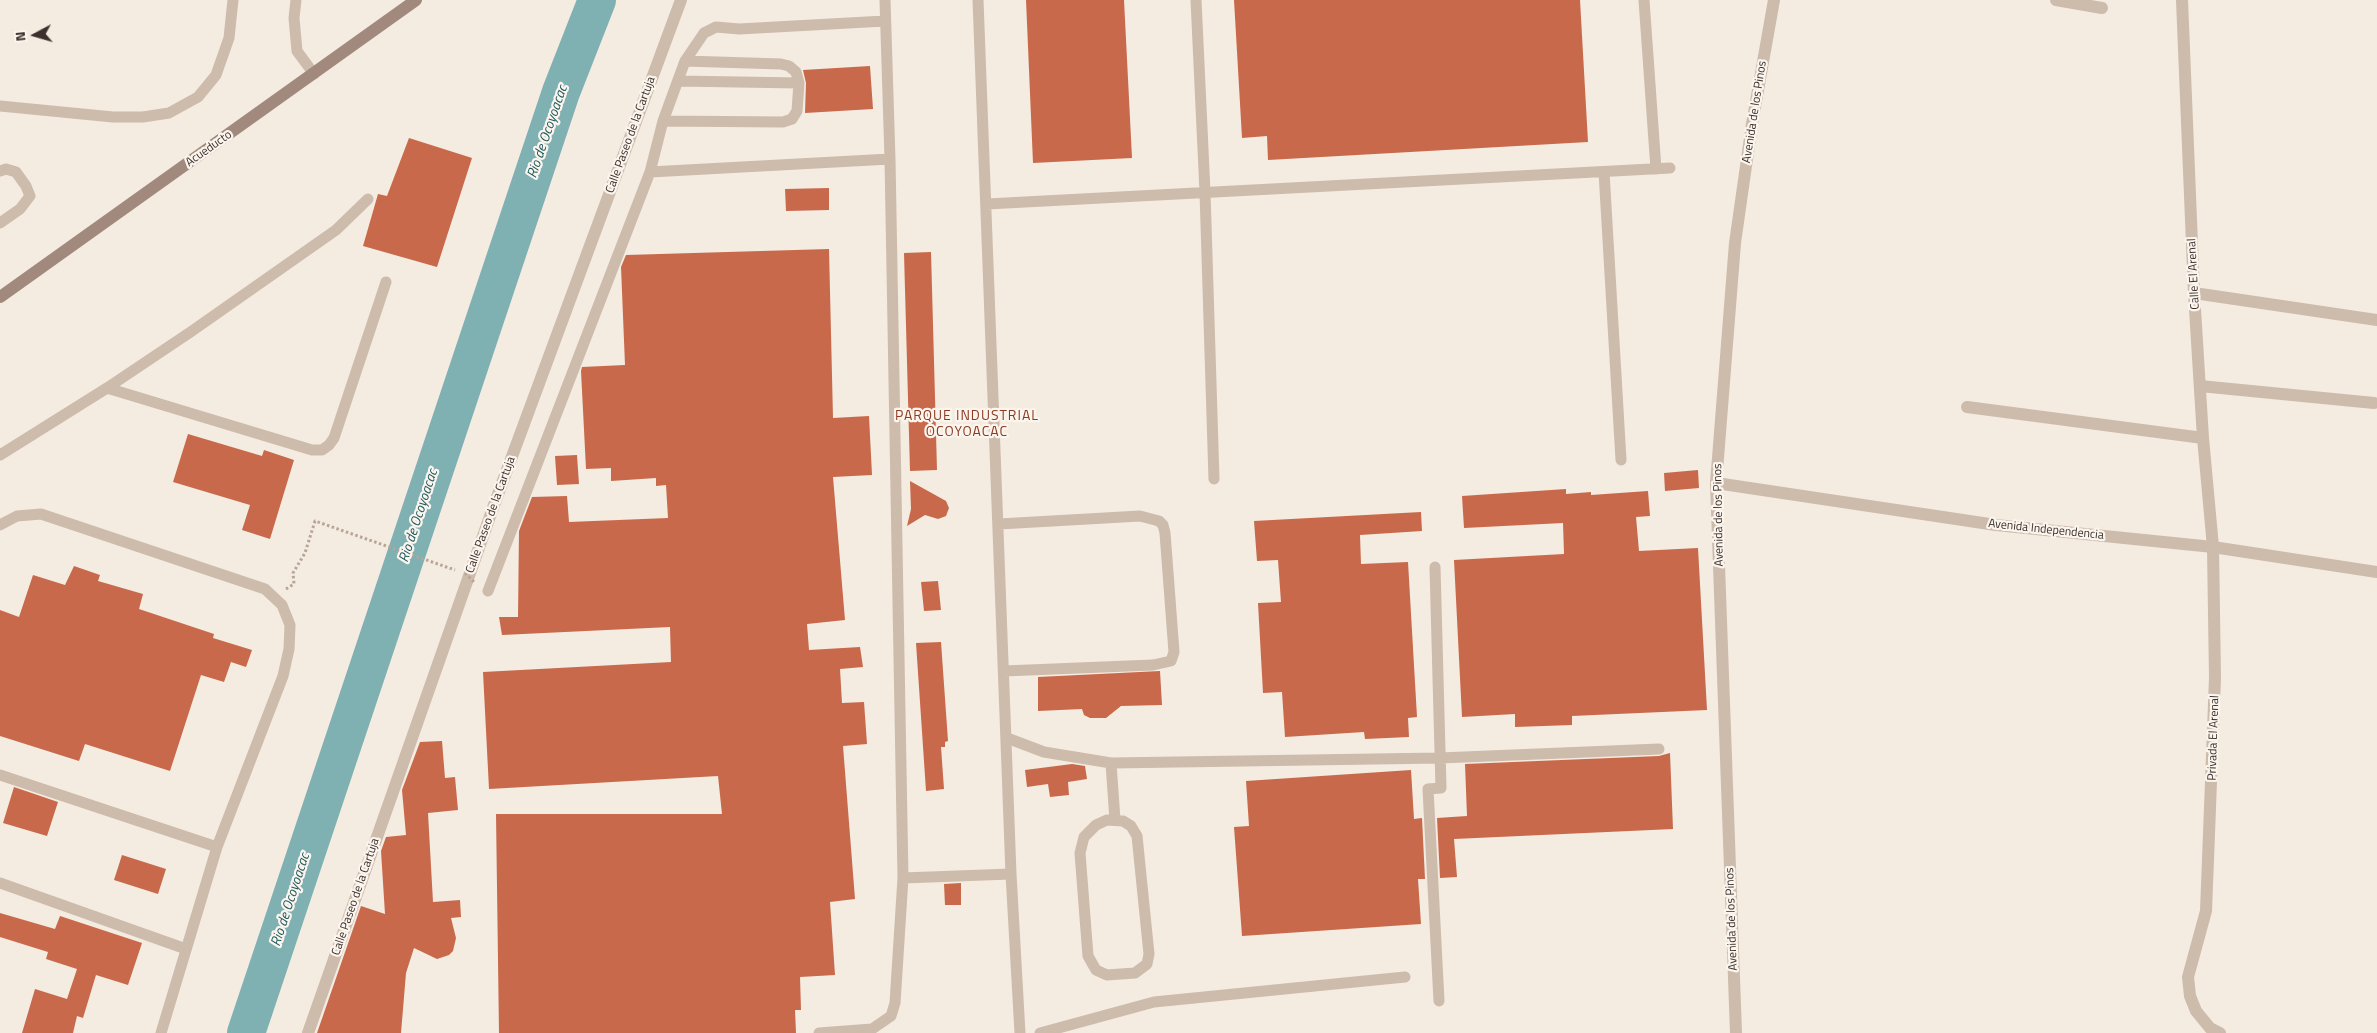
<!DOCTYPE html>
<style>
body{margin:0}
#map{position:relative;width:2377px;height:1033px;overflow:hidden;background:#f4ebe1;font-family:"Titillium Web",sans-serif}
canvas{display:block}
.north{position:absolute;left:10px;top:10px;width:50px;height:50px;-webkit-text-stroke:4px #fbf5ee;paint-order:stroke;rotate:264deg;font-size:14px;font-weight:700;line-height:20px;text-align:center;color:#3b302b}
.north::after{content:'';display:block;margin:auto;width:18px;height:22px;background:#3b302b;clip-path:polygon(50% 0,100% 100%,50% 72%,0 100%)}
</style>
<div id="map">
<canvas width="2377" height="1033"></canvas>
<div class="north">N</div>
</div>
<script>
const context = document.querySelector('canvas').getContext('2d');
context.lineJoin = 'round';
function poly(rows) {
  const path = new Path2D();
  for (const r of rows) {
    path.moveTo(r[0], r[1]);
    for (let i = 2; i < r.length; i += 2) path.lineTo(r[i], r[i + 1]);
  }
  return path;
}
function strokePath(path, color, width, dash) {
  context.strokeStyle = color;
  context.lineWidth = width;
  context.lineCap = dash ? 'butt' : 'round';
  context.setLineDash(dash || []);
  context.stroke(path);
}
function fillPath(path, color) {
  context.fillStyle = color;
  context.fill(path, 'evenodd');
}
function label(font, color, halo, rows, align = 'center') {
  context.font = font + ' "Titillium Web",sans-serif';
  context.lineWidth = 4.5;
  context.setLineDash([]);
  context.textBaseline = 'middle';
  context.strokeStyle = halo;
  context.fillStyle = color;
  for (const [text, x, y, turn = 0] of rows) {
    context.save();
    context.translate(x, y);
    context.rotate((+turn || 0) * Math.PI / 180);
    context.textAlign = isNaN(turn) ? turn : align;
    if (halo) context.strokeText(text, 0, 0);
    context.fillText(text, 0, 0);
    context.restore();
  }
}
strokePath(poly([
 [246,1033,561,92,597,0]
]), '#7fb0b2', 38);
fillPath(poly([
 [1026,0,1124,0,1132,158,1033,163],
 [1234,0,1580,0,1588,142,1268,160,1267,136,1242,138],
 [870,66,873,109,805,113,806,83,803,70],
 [409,138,472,158,437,267,363,246,378,194,387,196],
 [829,188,829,210,786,211,785,189],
 [829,249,833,418,869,416,872,475,833,477,845,620,807,624,809,650,860,647,863,667,840,669,842,703,864,702,867,744,843,746,855,899,830,902,835,975,800,977,801,1010,795,1010,796,1033,499,1033,496,814,722,814,718,776,489,789,483,672,671,662,670,627,502,635,499,617,518,617,519,531,532,497,567,496,569,522,668,518,666,485,656,486,656,478,611,481,611,468,586,469,581,371,582,367,625,365,621,267,626,255],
 [931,252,937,470,910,471,904,253],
 [188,434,262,456,264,450,294,460,270,539,242,530,250,505,173,482],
 [577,455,579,484,557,485,555,456],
 [1698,470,1699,488,1665,491,1664,473],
 [910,481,946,501,949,508,946,516,938,519,925,515,907,526,911,509],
 [1566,489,1566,494,1591,492,1591,495,1648,491,1650,516,1636,517,1639,551,1698,548,1707,710,1572,716,1572,725,1515,727,1515,714,1462,717,1454,560,1564,554,1563,523,1464,528,1462,496],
 [1421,512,1422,531,1360,535,1361,564,1408,562,1417,717,1408,718,1409,737,1365,739,1364,732,1285,737,1282,692,1263,693,1258,603,1281,602,1278,560,1257,561,1254,521],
 [74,566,100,575,98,581,143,594,139,609,214,634,213,638,252,650,246,667,231,662,224,682,201,675,170,771,85,744,79,761,0,736,0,610,19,617,33,575,65,585],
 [938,581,941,610,924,611,921,582],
 [941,642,948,741,945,742,945,747,941,747,944,789,926,791,916,643],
 [1160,671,1162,705,1121,706,1106,718,1090,718,1084,715,1082,709,1038,711,1038,677],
 [442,741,445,778,455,777,458,810,428,813,433,902,460,900,461,917,451,918,456,938,453,951,449,955,437,959,414,948,406,973,401,1033,317,1033,361,906,385,914,381,851,386,837,406,835,402,790,420,742],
 [1670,753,1673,829,1454,839,1457,877,1440,878,1437,818,1467,816,1465,764,1659,756],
 [1072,764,1085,766,1087,779,1068,782,1069,795,1050,797,1048,784,1027,787,1025,770],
 [1411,770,1414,819,1422,818,1425,879,1418,879,1421,924,1242,936,1234,827,1249,826,1246,781],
 [14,787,58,802,47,836,3,823],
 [122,855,166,869,158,894,114,880],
 [961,883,961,905,945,905,944,884],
 [0,913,55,929,60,916,142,943,128,985,96,975,83,1018,77,1016,73,1033,22,1033,35,989,67,999,77,969,46,959,48,952,0,937]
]), '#c8694b');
strokePath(poly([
 [286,589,294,584,293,573,305,553,315,521,455,570]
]), '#b9a596', 3, [2.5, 2.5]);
strokePath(poly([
 [296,0,294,18,297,51,314,74],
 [978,0,1011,874,1020,1033],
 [1196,0,1205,192,1214,479],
 [1644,0,1656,169],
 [678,81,799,83],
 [0,106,113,117,143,117,169,113,198,97,216,75,229,38,233,0],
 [663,121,783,122,792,119,797,111,799,83,796,72,789,66,781,64,685,61],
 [0,171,6,169,16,172,26,186,30,196,20,209,0,223],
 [650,172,890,159],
 [1604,172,1621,460],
 [987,204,1670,168],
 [107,388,192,331,336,230,368,199],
 [0,455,107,388,312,450,322,450,329,445,334,438,386,282],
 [999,524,1140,516,1159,521,1163,525,1165,533,1174,652,1171,661,1153,665,1004,671],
 [0,525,17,516,41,514,265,589,282,605,290,625,289,649,283,676,217,847,161,1033],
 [1435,567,1441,788,1428,789,1439,1001],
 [488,591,650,172,663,121,685,61,704,33,716,27,739,29,885,21],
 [1007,738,1044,752,1111,763,1440,758,1659,749],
 [1111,763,1115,820],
 [0,775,217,847],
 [1107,820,1123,821,1131,826,1137,836,1149,954,1147,964,1135,973,1107,975,1096,970,1088,956,1080,853,1084,837,1096,825,1107,820],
 [903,878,1011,874],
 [0,883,186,949],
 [819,1033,872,1029,891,1016,895,1003,903,878,890,159,885,0],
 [1040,1033,1154,1002,1405,977]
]), '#cdbbac', 11);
strokePath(poly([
 [2056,0,2102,8],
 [2182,0,2194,293,2203,438,2213,547,2215,678,2206,911,2188,977,2190,996,2196,1011,2210,1028,2220,1033],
 [2194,293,2377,320],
 [2200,386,2374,403],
 [1967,407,2203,438],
 [308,1033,494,505,681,0]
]), '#cdbbac', 12);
strokePath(poly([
 [1716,483,1996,525,2213,547,2377,572],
 [1736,1033,1716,483,1735,243,1752,124,1774,0]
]), '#cdbbac', 12);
strokePath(poly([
 [0,297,416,0]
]), '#a18a7d', 12);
strokePath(poly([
 [465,573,474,582]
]), '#b9a596', 3, [2.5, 2.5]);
label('12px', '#3b302b', '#fbf5ee', [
 ["Avenida de los Pinos",1755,112,-81],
 ["Calle Paseo de la Cartuja",631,135,-70],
 ["Acueducto",209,149,-35],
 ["Calle El Arenal",2194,274,-93],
 ["Calle Paseo de la Cartuja",491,515,-70],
 ["Avenida de los Pinos",1719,515,-91],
 ["Avenida Independencia",2046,530,6],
 ["Privada El Arenal",2214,738,-88],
 ["Calle Paseo de la Cartuja",356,897,-71],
 ["Avenida de los Pinos",1732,919,-92]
]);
label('italic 14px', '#1f5a5e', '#fbf5ee', [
 ["Rio de Ocoyoacac",548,132,-71],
 ["Rio de Ocoyoacac",419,516,-72],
 ["Rio de Ocoyoacac",291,900,-72]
]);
context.letterSpacing = '1px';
label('14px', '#8c3b22', '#fbf5ee', [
 ["PARQUE INDUSTRIAL",967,417],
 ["OCOYOACAC",967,433]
]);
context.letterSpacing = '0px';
</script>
